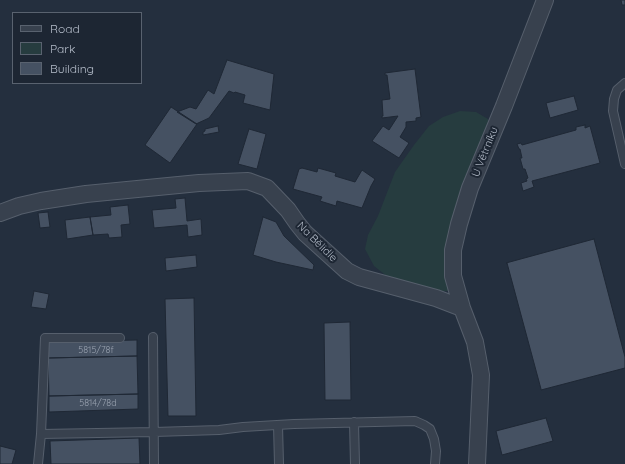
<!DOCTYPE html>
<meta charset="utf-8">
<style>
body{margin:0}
#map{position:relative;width:625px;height:464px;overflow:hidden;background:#242f3e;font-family:Quicksand,sans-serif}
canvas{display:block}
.legend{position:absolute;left:12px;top:12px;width:130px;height:72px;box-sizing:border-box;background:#1d2633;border:1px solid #59626f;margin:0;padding:5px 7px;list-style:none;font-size:12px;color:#b4bcc9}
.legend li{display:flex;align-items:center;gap:8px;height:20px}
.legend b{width:20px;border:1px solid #59626f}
</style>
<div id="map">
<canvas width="625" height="464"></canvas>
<ul class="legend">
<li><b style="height:5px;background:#38414e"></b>Road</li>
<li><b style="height:11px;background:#263c3f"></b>Park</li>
<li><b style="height:11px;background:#455162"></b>Building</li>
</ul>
</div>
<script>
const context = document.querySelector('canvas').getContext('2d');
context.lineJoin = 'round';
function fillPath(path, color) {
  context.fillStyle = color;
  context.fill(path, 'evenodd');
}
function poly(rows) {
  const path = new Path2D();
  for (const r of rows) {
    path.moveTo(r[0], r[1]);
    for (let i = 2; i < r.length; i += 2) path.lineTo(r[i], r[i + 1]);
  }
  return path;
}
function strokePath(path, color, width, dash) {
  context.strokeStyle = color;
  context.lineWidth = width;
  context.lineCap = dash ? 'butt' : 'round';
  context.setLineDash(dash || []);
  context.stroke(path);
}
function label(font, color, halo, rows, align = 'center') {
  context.font = font + ' Quicksand,sans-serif';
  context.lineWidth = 4;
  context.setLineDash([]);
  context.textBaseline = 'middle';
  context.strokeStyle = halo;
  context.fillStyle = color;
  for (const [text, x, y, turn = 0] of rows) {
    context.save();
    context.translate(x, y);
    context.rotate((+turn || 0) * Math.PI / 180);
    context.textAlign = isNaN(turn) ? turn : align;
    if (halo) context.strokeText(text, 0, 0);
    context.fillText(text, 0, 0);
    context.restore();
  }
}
fillPath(poly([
 [460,111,476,112,488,119,489,131,452,285,448,291,442,291,388,277,374,266,365,249,368,235,378,216,395,172,414,145,429,126,443,117]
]), '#263c3f');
const building = poly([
 [621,0,625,0,625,5,622,5,621,0],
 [227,60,274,74,270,110,243,103,245,95,235,92,234,93,229,91,209,118,196,124,177,112,190,107,196,109,208,90,214,94,227,60],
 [415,69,421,117,416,118,416,121,406,122,406,127,400,137,409,143,399,158,372,141,383,126,389,130,398,116,382,118,382,116,383,116,382,100,390,99,387,75,385,75,385,73,415,69],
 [574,96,578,110,550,118,546,103,574,96],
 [171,107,197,124,170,163,145,145,171,107],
 [585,125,585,128,590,126,600,163,532,181,534,187,523,191,521,183,527,181,526,179,528,178,525,169,523,169,520,158,522,158,520,149,519,149,517,144,521,143,522,145,576,130,576,127,585,125],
 [218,126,219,132,203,135,203,132,205,131,205,129,218,126],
 [249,129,266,134,257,169,238,164,249,129],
 [302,168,317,172,318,168,336,173,335,176,355,182,362,170,375,179,371,186,362,208,337,201,336,206,320,201,322,197,293,189,299,169,302,168],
 [185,198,187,221,201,219,202,235,188,237,187,225,154,228,152,210,176,208,175,199,185,198],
 [128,205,130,224,121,225,122,237,109,238,108,234,93,235,90,217,111,215,110,207,128,205],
 [48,212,50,227,40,228,38,213,48,212],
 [90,217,93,235,67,239,65,220,90,217],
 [263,217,276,222,284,236,314,265,313,270,276,262,253,255,263,217],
 [594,239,625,357,625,368,541,390,541,389,507,263,506,263,594,239],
 [196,255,197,267,166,271,165,258,196,255],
 [34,291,49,294,46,309,31,307,34,291],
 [194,298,196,416,168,416,165,299,194,298],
 [350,322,351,400,325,400,324,323,350,322],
 [137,340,137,356,48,358,48,342,137,340],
 [137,356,138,394,49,396,48,358,137,356],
 [138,394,138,409,49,412,49,396,138,394],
 [546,418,553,441,502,455,496,431,546,418],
 [139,438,140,464,51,464,50,441,139,438],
 [0,446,16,450,12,464,0,464,0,446]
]);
fillPath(building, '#455162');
strokePath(building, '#1f2835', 1);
const service = poly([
 [625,83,617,90,614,99,613,111,625,164],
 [153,337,154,464],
 [354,422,355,464],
 [278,425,279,464],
 [41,434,154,432,219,430,243,427,294,424,415,421,424,425,430,429,434,439,436,451,435,464],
 [38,464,41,434,45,338,120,338]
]);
const minor = poly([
 [0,213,19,206,41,201,86,194,199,183,248,181,267,188,288,210,297,223,305,233,347,271,359,277,436,298,462,308],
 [477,464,481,375,475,342,462,308,453,276,453,250,459,224,470,188,504,106,545,0]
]);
strokePath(service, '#565f6c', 10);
strokePath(minor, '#565f6c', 18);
strokePath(service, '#38414e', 8);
strokePath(minor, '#38414e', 16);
label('9px', '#98a1af', null, [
 ["5815/78f",96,350],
 ["5814/78d",98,403]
]);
label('11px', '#b4bcc9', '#1d2633', [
 ["U Větrníku",485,152,-68],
 ["Na Bělidle",317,242,45]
]);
</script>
